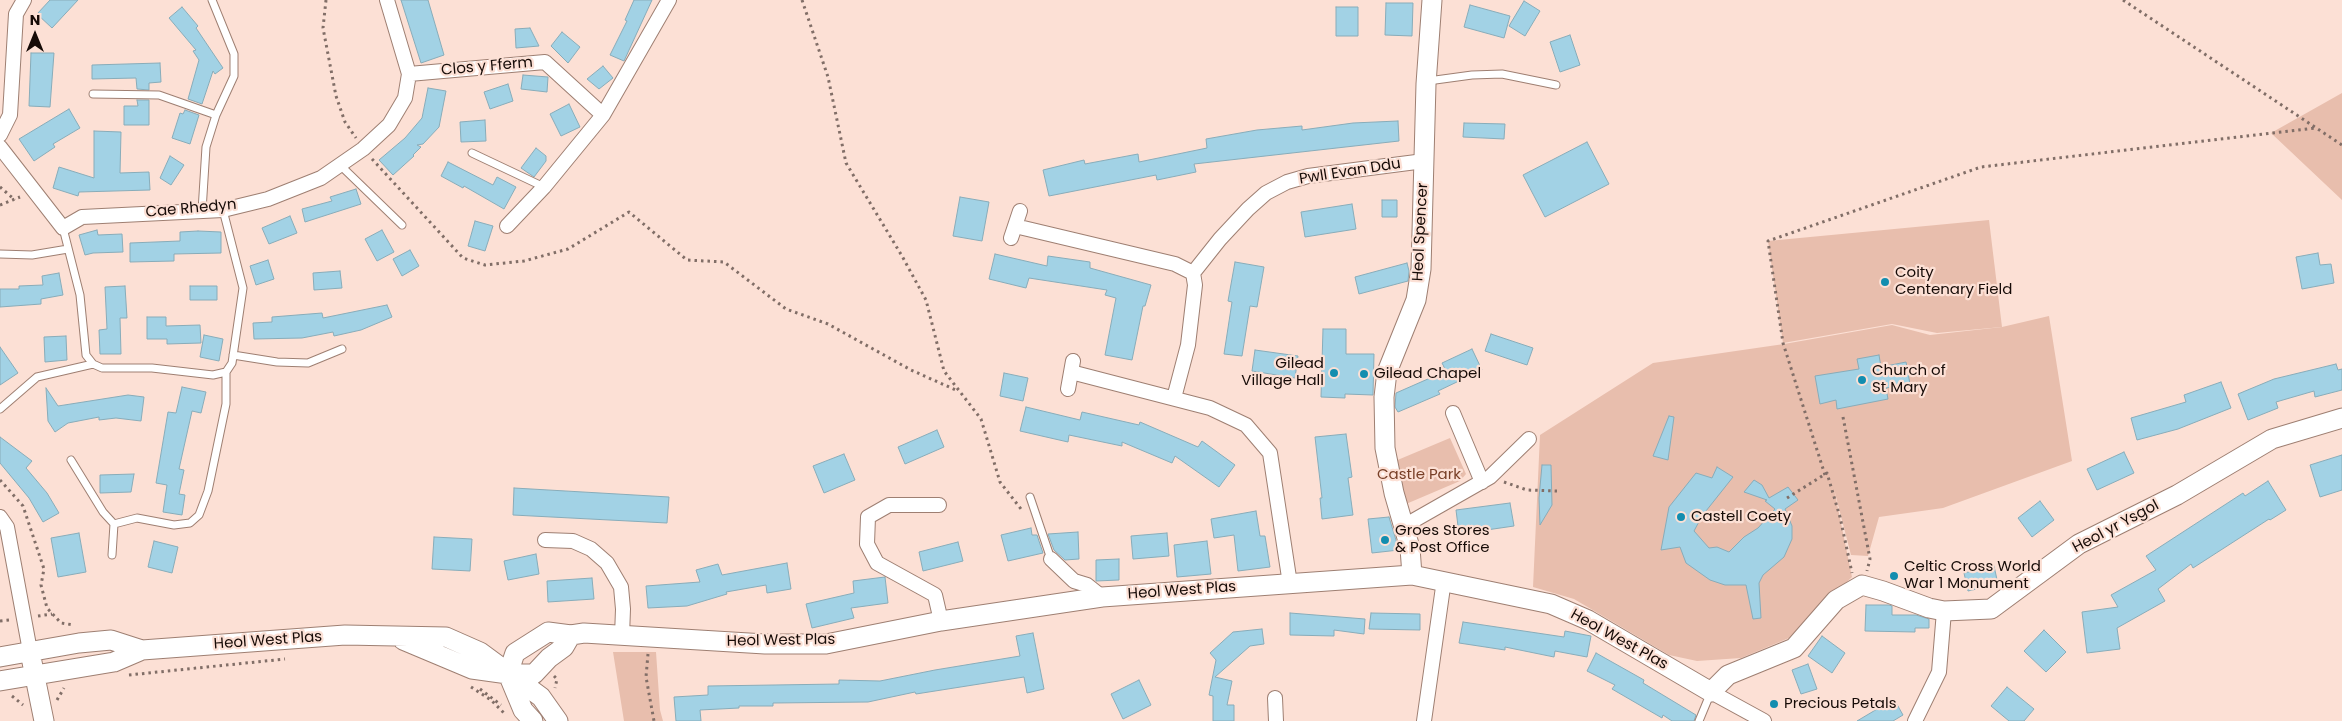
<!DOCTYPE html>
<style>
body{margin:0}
#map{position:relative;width:2342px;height:721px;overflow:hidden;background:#fce0d5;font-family:Poppins,sans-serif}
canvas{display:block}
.north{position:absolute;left:10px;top:10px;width:50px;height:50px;-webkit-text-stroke:4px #fce0d5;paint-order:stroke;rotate:0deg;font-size:14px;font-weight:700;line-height:20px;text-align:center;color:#160b07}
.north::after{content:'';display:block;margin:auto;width:18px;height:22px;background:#160b07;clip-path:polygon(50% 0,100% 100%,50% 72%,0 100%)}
</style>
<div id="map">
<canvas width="2342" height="721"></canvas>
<div class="north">N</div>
</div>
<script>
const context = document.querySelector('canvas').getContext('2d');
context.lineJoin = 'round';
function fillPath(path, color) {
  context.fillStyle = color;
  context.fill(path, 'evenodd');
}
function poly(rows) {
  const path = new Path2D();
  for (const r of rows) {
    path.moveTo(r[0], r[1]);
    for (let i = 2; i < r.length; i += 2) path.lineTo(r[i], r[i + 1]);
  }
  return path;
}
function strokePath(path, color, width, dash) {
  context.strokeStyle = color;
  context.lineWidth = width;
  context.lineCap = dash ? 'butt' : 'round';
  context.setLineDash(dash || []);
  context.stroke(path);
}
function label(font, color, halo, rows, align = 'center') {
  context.font = font + ' Poppins,sans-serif';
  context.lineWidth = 4.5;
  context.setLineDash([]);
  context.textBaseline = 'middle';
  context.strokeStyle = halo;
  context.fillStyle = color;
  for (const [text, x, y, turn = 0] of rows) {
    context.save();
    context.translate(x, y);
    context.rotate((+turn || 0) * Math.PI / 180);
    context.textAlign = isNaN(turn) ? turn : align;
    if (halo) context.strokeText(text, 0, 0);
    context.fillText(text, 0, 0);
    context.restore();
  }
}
fillPath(poly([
 [2342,93,2342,200,2271,133],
 [1989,220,2002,327,2049,316,2072,461,1943,508,1879,517,1868,556,1851,555,1834,489,1852,577,1789,638,1741,658,1697,661,1669,655,1574,599,1533,587,1540,435,1653,363,1784,344,1892,325,1930,335,2002,327,1937,333,1892,324,1783,343,1768,241],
 [1450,438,1466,474,1460,481,1406,504,1388,464],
 [613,652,656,652,660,710,663,721,624,721]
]), '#e8bead');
const building = poly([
 [50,0,78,0,52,28,37,14,50,0],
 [401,0,428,0,444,55,421,63,401,0],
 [634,0,652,0,624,61,610,55,627,21,625,20,634,0],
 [1524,1,1540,11,1525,36,1509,26,1524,1],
 [1386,3,1413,3,1412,36,1385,35,1386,3],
 [1470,5,1510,16,1504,38,1464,27,1470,5],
 [182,7,198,26,196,28,223,68,215,74,213,71,202,104,188,99,199,60,193,51,196,50,169,18,182,7],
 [1336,7,1358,7,1358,36,1336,36,1336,7],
 [530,28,539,46,516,48,515,29,530,28],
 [562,32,580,47,568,63,551,46,562,32],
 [1570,35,1580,65,1560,72,1550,42,1570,35],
 [31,53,54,53,50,107,29,106,31,53],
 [160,63,161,82,149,83,149,90,137,89,136,78,92,79,92,65,160,63],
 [603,66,613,78,599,89,587,79,603,66],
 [523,75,548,77,547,92,521,89,523,75],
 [508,84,513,101,490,109,484,92,508,84],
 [428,88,446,91,439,127,423,144,417,145,421,147,413,155,414,156,393,175,379,160,405,138,422,118,428,88],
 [137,100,149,100,149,125,124,125,124,106,138,106,137,100],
 [569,104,580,127,561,136,550,114,569,104],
 [69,109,80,128,53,144,55,147,34,161,19,139,69,109],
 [185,110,199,115,190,144,172,138,180,113,183,114,185,110],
 [485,120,486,141,461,142,460,122,485,120],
 [1398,121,1399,141,1194,164,1196,172,1157,180,1156,175,1049,196,1043,170,1084,160,1085,164,1138,154,1139,162,1207,148,1206,139,1257,130,1302,126,1302,130,1353,123,1398,121],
 [1464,123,1505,124,1504,139,1463,137,1464,123],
 [94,131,121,132,120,173,149,172,150,190,79,192,78,196,53,188,59,167,94,178,94,131],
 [1587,142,1609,184,1545,217,1523,175,1587,142],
 [536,148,546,156,546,161,534,177,521,168,536,148],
 [170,156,184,165,171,185,160,178,170,156],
 [448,162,493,185,497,177,516,187,504,209,464,186,463,188,441,176,448,162],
 [356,189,361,204,305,222,302,209,332,201,330,197,356,189],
 [960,197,989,202,982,241,953,236,960,197],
 [1382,200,1397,200,1397,217,1382,217,1382,200],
 [1352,204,1356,229,1305,237,1301,212,1352,204],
 [290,216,297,233,269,244,262,228,290,216],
 [475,221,493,226,485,251,468,246,475,221],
 [97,230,98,235,122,234,123,252,93,253,85,255,79,235,97,230],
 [382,230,394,252,377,261,365,239,382,230],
 [198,231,221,232,221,253,174,254,174,261,130,262,130,243,180,241,180,232,198,231],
 [410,250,419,266,402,276,393,259,410,250],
 [2318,253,2320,265,2331,264,2334,283,2302,289,2296,257,2318,253],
 [995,254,1047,266,1048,256,1090,262,1090,268,1151,285,1145,306,1143,306,1132,360,1105,355,1116,298,1105,295,1107,290,1029,278,1026,288,989,279,995,254],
 [268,260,274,279,256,285,250,266,268,260],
 [1235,262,1264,267,1257,307,1250,306,1242,356,1224,354,1232,302,1228,301,1235,262],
 [1407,263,1409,271,1408,281,1359,294,1355,277,1407,263],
 [340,271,342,288,314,290,313,273,340,271],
 [59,273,63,295,41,299,41,304,0,307,0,289,19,289,19,286,43,285,42,276,59,273],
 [125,286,127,318,120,318,121,354,100,354,99,330,107,329,105,287,125,286],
 [190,286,217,286,217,300,190,300,190,286],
 [387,305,392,317,361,330,334,336,333,332,302,338,254,339,253,323,272,322,272,317,322,313,323,318,387,305],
 [147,317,166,317,166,326,200,325,201,343,167,344,167,339,147,339,147,317],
 [1323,329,1346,329,1346,354,1374,354,1373,395,1345,394,1345,398,1321,397,1323,329],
 [1491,334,1533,348,1527,365,1485,351,1491,334],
 [204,335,223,339,219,361,200,357,204,335],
 [66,336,67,360,45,362,44,337,66,336],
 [0,347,18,373,0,385,0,347],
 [1472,349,1482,370,1438,391,1440,394,1398,412,1395,407,1396,393,1446,371,1442,363,1472,349],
 [1255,350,1298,356,1295,378,1252,371,1255,350],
 [1879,355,1881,367,1906,362,1910,384,1886,388,1888,399,1837,409,1836,400,1820,404,1815,376,1859,369,1857,359,1879,355],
 [2336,364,2338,370,2342,369,2342,390,2315,397,2314,391,2276,402,2278,408,2248,420,2238,394,2274,379,2336,364],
 [1004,373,1028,378,1023,401,1000,396,1004,373],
 [2221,382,2231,408,2178,429,2137,440,2131,418,2186,402,2184,395,2221,382],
 [182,387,206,392,201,413,192,411,179,469,184,470,179,494,185,495,182,515,163,512,167,485,156,483,168,412,176,413,182,387],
 [46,388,58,406,128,395,144,397,141,421,116,418,99,420,99,417,68,423,55,432,48,421,46,388],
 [1026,407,1080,420,1082,412,1139,425,1140,422,1198,447,1202,441,1235,465,1219,487,1175,456,1172,463,1122,442,1122,446,1069,435,1068,442,1020,431,1026,407],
 [1669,416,1674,417,1668,460,1653,456,1669,416],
 [937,430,944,447,905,464,898,447,937,430],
 [1346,434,1352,477,1348,478,1353,515,1322,519,1320,498,1322,498,1315,437,1346,434],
 [0,437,32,461,26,468,47,493,59,513,43,522,29,498,0,463,0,437],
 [2124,452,2134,473,2097,490,2087,469,2124,452],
 [844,454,855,480,824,493,813,466,844,454],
 [2342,455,2342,490,2320,497,2310,465,2342,455],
 [1542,465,1551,465,1552,505,1540,525,1539,498,1542,465],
 [1717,467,1733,477,1702,516,1694,531,1709,548,1717,547,1729,552,1744,537,1758,528,1775,509,1765,501,1767,500,1744,492,1754,480,1762,485,1769,498,1788,487,1798,500,1785,509,1792,526,1792,539,1784,557,1763,575,1759,583,1761,618,1753,619,1746,585,1725,585,1710,580,1686,563,1680,547,1661,550,1669,507,1696,473,1712,478,1717,467],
 [134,474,131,492,100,493,100,475,134,474],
 [2268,481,2286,510,2270,520,2269,519,2193,568,2191,564,2158,589,2165,601,2117,628,2120,649,2087,653,2082,612,2118,607,2111,595,2156,570,2146,556,2243,493,2245,496,2268,481],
 [514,488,669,497,667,523,513,515,514,488],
 [2040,501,2054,520,2032,537,2018,518,2040,501],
 [1510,503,1514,526,1459,534,1456,510,1510,503],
 [1256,511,1260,536,1265,536,1270,567,1238,571,1234,535,1214,538,1211,519,1256,511],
 [1389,517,1399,550,1372,553,1368,519,1389,517],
 [1031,528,1032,535,1037,535,1043,553,1008,561,1001,535,1031,528],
 [1078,532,1079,559,1065,560,1054,550,1048,534,1078,532],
 [79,533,86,572,58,577,51,538,79,533],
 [1167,533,1169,556,1133,559,1131,536,1167,533],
 [434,537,472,539,470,571,432,569,434,537],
 [154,541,178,547,172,573,148,567,154,541],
 [1207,541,1211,574,1177,577,1174,545,1207,541],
 [958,542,963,561,923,571,919,552,958,542],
 [536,554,539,574,508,580,504,561,536,554],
 [1119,559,1119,580,1096,581,1096,560,1119,559],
 [787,563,791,589,767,593,766,585,726,592,727,594,687,606,648,608,646,586,700,582,696,570,718,564,722,575,787,563],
 [1994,566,1998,584,1968,591,1964,573,1994,566],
 [885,577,888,603,851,608,854,618,812,628,806,604,854,593,853,581,885,577],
 [592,578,594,599,548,602,547,581,592,578],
 [1866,605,1889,605,1892,606,1892,615,1916,615,1929,619,1929,628,1915,628,1915,632,1865,631,1866,605],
 [1290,613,1365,619,1364,634,1334,630,1334,636,1290,635,1290,613],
 [1371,613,1420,614,1420,630,1369,629,1371,613],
 [1463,622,1564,637,1565,631,1591,636,1587,657,1555,651,1554,657,1505,647,1505,650,1459,643,1463,622],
 [1262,629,1264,644,1250,646,1215,677,1232,681,1227,705,1234,705,1234,721,1213,721,1213,696,1209,695,1216,660,1210,653,1233,632,1262,629],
 [2044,630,2066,652,2046,672,2024,651,2044,630],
 [1033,633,1044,689,1027,693,1024,677,916,694,915,692,868,702,773,703,773,706,739,706,739,708,700,710,701,721,676,721,674,697,708,695,708,686,839,684,839,680,880,681,935,670,1020,656,1016,636,1033,633],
 [1822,636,1845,653,1832,673,1808,656,1822,636],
 [1596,653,1644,680,1643,683,1696,715,1694,721,1672,721,1663,715,1662,718,1612,689,1615,685,1587,671,1596,653],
 [1808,664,1817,689,1801,694,1792,670,1808,664],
 [1139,680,1151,705,1123,719,1111,694,1139,680],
 [2007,687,2034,709,2024,721,2009,721,1991,706,2007,687],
 [1894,699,1903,715,1893,721,1857,721,1894,699]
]);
fillPath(building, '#a2d2e5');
strokePath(building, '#88acb9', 1);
const lane = poly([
 [212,0,234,54,234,76,216,115],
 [1428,81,1472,75,1502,74,1556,85],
 [93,94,159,95,216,115,206,147,202,211],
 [472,153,544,187],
 [340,165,402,225],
 [63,228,80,295,86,355,93,364,102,368,152,368,213,375,226,372,232,363,243,288,223,210],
 [0,254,32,255,68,249],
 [233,355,277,362,308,363,342,349],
 [0,409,37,377,93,364],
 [71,460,103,512,114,524,112,555],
 [1030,497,1051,559],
 [114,524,137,518,174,525,190,523,199,515,208,491,226,404,226,372],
 [1699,721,1711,692]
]);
const street = poly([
 [409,74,545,62,603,115],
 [0,135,10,115,16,14,24,0],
 [0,147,63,228,82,217,223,210,268,199,321,178,363,149,389,125,405,98,409,74,387,0],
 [507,226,544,187,603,115,669,0],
 [1015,226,1175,264,1193,273,1195,285,1188,345,1174,398],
 [1011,238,1020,211],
 [1193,273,1220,239,1248,209,1266,193,1287,182,1308,176,1424,161],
 [1071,372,1210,408,1246,425,1270,453,1290,584],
 [1068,389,1073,361],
 [1453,413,1482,482],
 [939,505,889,505,868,517,867,544,877,563,935,595,941,621],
 [0,517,7,527,30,651],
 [1404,526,1490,477,1529,439],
 [545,540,573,541,591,549,607,563,621,587,623,609,622,636],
 [1051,559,1074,581,1087,585,1102,597],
 [1711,692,1764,721],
 [1275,698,1276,721],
 [1424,721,1444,580],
 [1915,721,1939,672,1944,611]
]);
const secondary = poly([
 [1412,575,1410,548,1394,493,1385,448,1384,397,1387,372,1416,300,1421,269,1426,84,1432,0],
 [403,640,472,669,508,674,534,674,549,658,564,647,571,635],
 [0,657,79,643,111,640,142,650],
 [32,662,44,721],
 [508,674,515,653,548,632,571,635,584,633,765,644,826,644,941,621,1102,597,1412,575,1551,604,1588,620,1711,692,1728,675,1794,648,1836,600,1862,585,1883,591,1929,608,1944,611,1991,609,2079,544,2177,495,2272,439,2342,418],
 [508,674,523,710,533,721],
 [0,681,114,662,142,650,345,635,446,637,480,652,541,697,558,721]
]);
strokePath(lane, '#9e7f72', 9);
strokePath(street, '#9e7f72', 16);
strokePath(secondary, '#9e7f72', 21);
strokePath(poly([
 [326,0,323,28,336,96,345,122,356,138],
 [802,0,828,77,846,163,902,256,926,300,944,371,981,419,1000,482,1021,509],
 [2123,0,2342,145],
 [372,159,463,258,485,265,524,261,568,249,629,212,687,260,724,262,786,309,828,324,911,370,958,391],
 [0,187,15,200],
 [0,205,20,197],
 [1843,417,1870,559,1867,571],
 [1453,473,1462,472],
 [1825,475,1783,343,1768,241,1981,167,2316,128],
 [0,480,23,506,44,569,41,585,47,608,61,623,74,625],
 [1504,482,1527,490,1557,491],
 [1787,498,1827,473,1840,517,1852,573],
 [38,616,52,614],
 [0,621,10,620],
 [648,654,646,677,654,721],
 [129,675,285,659],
 [554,676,557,679,555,688],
 [471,687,491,700,505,714],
 [480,689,501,705],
 [12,696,23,705],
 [57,700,64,688]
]), '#816e67', 3, [2.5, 4]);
strokePath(lane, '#fff', 7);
strokePath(street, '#fff', 14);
strokePath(secondary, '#fff', 19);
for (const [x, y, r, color] of [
 [1885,282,5,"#138daf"],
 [1334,373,5,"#138daf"],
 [1364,374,5,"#138daf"],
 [1862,380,5,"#138daf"],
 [1681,517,5,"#138daf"],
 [1385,540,5,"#138daf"],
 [1894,576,5,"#138daf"],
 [1774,704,5,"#138daf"]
]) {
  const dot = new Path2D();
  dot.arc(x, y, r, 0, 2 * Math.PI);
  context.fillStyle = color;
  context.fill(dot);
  strokePath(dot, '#fce0d5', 2);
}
label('15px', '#160b07', '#fce0d5', [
 ["Clos y Fferm",487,67,-5],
 ["Pwll Evan Ddu",1350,172,-9],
 ["Cae Rhedyn",191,209,-5],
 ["Heol Spencer",1421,232,-87],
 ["Heol yr Ysgol",2116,527,-28],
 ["Heol West Plas",1182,591,-4],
 ["Heol West Plas",1619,640,29],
 ["Heol West Plas",268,641,-4],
 ["Heol West Plas",781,641,-1]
]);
label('15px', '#160b07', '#fce0d5', [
 ["Coity",1895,273],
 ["Centenary Field",1895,290],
 ["Gilead",1324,364,"right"],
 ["Village Hall",1324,381,"right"],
 ["Church of",1872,371],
 ["St Mary",1872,388],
 ["Gilead Chapel",1374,374],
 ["Castell Coety",1691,517],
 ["Groes Stores",1395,531],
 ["& Post Office",1395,548],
 ["Celtic Cross World",1904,567],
 ["War 1 Monument",1904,584],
 ["Precious Petals",1784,704]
], 'left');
label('15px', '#794028', '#fce0d5', [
 ["Castle Park",1419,475]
]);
</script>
